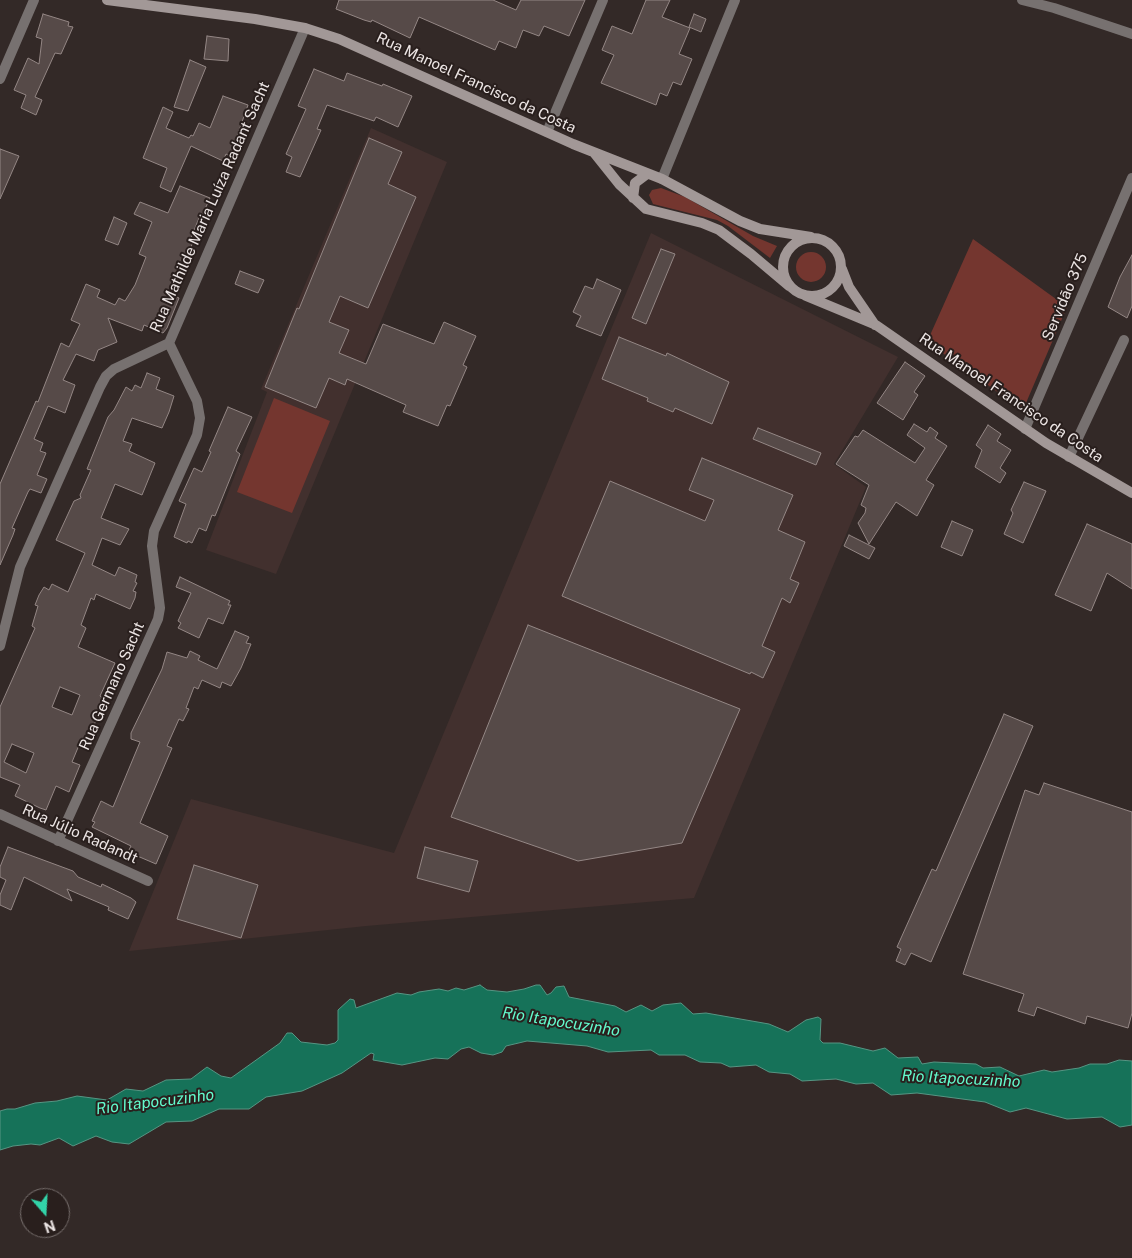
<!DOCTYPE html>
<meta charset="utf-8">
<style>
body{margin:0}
#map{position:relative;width:1132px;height:1258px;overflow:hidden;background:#332927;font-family:"Public Sans",sans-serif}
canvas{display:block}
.north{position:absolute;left:20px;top:1188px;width:50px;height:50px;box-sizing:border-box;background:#291f1d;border:1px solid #776f6d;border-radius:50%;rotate:161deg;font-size:14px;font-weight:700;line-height:20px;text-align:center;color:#ede6e5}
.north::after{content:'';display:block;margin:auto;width:18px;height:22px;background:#32d4a9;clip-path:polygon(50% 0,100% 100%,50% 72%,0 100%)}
</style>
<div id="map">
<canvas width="1132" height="1258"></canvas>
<div class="north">N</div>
</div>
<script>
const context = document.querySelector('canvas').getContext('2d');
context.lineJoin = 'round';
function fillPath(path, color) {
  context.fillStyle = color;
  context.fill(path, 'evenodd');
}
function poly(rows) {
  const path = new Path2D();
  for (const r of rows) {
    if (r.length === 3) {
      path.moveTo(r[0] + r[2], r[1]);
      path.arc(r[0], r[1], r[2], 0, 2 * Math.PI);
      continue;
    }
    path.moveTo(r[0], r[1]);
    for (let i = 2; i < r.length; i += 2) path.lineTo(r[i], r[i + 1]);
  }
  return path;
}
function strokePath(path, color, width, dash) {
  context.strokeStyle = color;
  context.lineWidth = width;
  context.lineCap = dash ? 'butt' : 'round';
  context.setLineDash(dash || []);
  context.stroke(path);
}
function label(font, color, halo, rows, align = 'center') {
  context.font = font + ' "Public Sans",sans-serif';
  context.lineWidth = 4;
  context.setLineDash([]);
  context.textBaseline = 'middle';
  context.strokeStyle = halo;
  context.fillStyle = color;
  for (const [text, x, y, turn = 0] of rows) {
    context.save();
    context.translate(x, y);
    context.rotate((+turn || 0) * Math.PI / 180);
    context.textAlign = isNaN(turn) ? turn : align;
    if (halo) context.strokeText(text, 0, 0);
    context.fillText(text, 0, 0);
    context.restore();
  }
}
fillPath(poly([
 [371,128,447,162,276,574,206,550,267,392,261,389],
 [651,233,898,357,834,464,866,487,694,898,366,926,129,951,191,799,394,853]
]), '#42302e');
fillPath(poly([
 [661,188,685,197,753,236,777,246,770,258,728,226,717,220,653,204,649,195,652,190],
 [973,239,1067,307,1023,410,927,342],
 [811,267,15],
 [274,398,330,421,292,513,237,492]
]), '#74362f');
const water = poly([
 [480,985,487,990,507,992,524,989,536,985,540,985,547,995,551,993,556,987,564,986,569,997,615,1006,626,1012,641,1005,652,1011,663,1005,681,1003,693,1014,706,1013,769,1024,788,1032,806,1020,818,1017,821,1019,820,1040,823,1043,840,1043,873,1051,885,1048,898,1058,918,1057,922,1064,934,1062,976,1064,983,1068,1000,1067,1019,1076,1044,1070,1052,1072,1079,1068,1090,1064,1107,1064,1119,1060,1132,1061,1132,1125,1120,1127,1102,1117,1067,1119,1026,1108,1010,1112,985,1102,917,1093,891,1095,873,1083,856,1084,836,1079,802,1081,790,1074,769,1072,756,1065,730,1067,721,1063,700,1062,685,1055,659,1055,651,1050,608,1052,587,1046,527,1041,506,1046,502,1052,493,1055,481,1053,469,1047,461,1049,448,1059,435,1058,402,1065,373,1060,374,1054,371,1053,342,1073,302,1091,266,1097,249,1109,219,1109,192,1121,166,1122,129,1144,112,1142,96,1136,73,1146,59,1138,40,1145,31,1144,13,1146,0,1150,0,1111,7,1109,15,1109,35,1103,57,1101,77,1096,107,1100,126,1089,143,1091,166,1080,191,1079,207,1067,221,1076,231,1078,280,1043,287,1033,292,1033,301,1042,327,1045,335,1043,338,1040,338,1010,350,999,354,1000,356,1008,397,993,411,995,419,992,439,989,448,991,456,988,464,990,480,985]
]);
fillPath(water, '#167259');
strokePath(water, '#569583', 1);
const building = poly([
 [339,0,493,0,516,10,521,0,585,0,569,36,544,26,539,36,523,30,516,48,499,41,495,50,419,17,410,38,372,20,371,22,364,20,336,9,339,0],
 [646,0,670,0,662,17,690,28,679,54,692,59,681,85,673,82,667,96,660,93,656,105,601,83,614,55,602,50,612,26,632,34,646,0],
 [43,14,69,22,68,26,73,27,61,54,55,53,35,97,42,100,36,115,21,108,26,95,14,90,28,58,39,64,42,39,36,37,43,14],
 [694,14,706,19,701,32,689,27,694,14],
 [207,36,229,39,228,61,204,59,207,36],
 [190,60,206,67,188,111,174,107,190,60],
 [314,69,344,81,347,73,382,86,383,84,412,96,398,127,376,117,374,121,327,105,317,129,321,130,300,177,286,172,292,157,286,154,306,109,298,106,314,69],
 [223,96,248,105,230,156,226,154,223,161,191,146,171,192,160,187,167,168,143,158,163,107,173,112,166,128,189,138,191,135,193,136,199,123,210,128,223,96],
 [369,138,402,152,388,184,416,197,368,308,340,296,329,322,349,330,339,353,366,364,383,324,434,344,444,322,476,336,463,365,467,367,450,406,447,405,438,426,403,412,406,405,347,379,345,385,329,378,316,408,265,387,297,308,299,309,369,138],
 [0,149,19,156,0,199,0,149],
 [180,186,210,198,201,218,199,218,191,238,194,239,188,255,171,294,179,298,167,328,163,333,144,325,142,331,108,318,117,342,98,350,94,361,76,354,63,380,75,385,65,413,48,406,34,439,43,443,40,451,46,453,37,475,47,479,41,493,30,489,28,492,12,528,15,529,13,535,0,565,0,484,36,401,38,402,61,343,69,347,80,324,71,320,86,284,100,290,97,297,115,305,119,298,125,301,135,285,146,257,139,254,152,222,134,214,140,202,168,213,180,186],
 [114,217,127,223,118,245,105,240,114,217],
 [661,249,675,254,646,324,632,318,661,249],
 [1132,255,1132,306,1127,318,1108,307,1120,277,1132,255],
 [240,271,264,280,258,293,235,284,240,271],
 [597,279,621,290,601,336,576,326,581,316,573,312,585,286,593,289,597,279],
 [619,337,666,356,667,353,729,382,712,424,675,408,673,412,647,401,648,398,602,379,619,337],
 [905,362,925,376,914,392,918,395,903,420,877,403,905,362],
 [147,373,160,378,156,389,174,396,169,412,162,428,132,418,123,441,132,444,129,451,155,463,142,495,115,484,101,518,129,529,120,545,102,538,92,565,115,576,119,567,137,575,135,582,137,583,133,591,136,592,135,598,130,609,96,594,94,600,91,598,81,625,86,628,78,647,115,663,100,696,107,702,101,716,98,715,88,741,82,738,72,762,80,765,69,792,56,786,46,810,40,808,15,796,20,785,0,777,0,707,35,628,32,626,38,606,35,605,39,595,44,587,49,590,52,584,68,592,85,553,56,540,74,501,81,498,80,495,91,470,87,469,108,417,114,410,126,387,132,391,135,385,141,388,147,373],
 [60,687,80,695,72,715,52,707,60,687],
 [12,744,34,753,26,773,4,762,12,744],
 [228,407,252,417,236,451,240,454,215,516,212,515,206,531,199,528,192,543,188,541,187,543,174,537,186,504,179,501,194,468,202,472,211,452,209,451,228,407],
 [914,424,927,432,930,427,938,433,935,438,947,446,926,480,934,485,917,516,896,502,869,544,858,523,865,513,866,508,861,505,869,485,836,464,855,436,858,437,863,430,915,463,925,448,907,435,914,424],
 [988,425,1001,434,997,441,1011,450,1000,468,1006,473,1000,483,975,467,982,450,976,445,988,425],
 [758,428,821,453,816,465,753,439,758,428],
 [702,458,793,495,778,530,805,542,790,579,799,583,790,603,782,598,762,646,775,652,763,678,751,672,750,674,562,596,610,481,705,521,714,500,689,490,702,458],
 [1024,482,1046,491,1023,543,1004,534,1013,513,1011,510,1024,482],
 [952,521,973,530,962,556,941,547,952,521],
 [1087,524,1132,544,1132,589,1107,573,1091,611,1055,595,1087,524],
 [849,535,875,548,869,559,844,546,849,535],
 [180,577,230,601,228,605,231,605,223,624,208,618,199,638,178,628,181,623,178,621,191,593,176,587,180,577],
 [528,625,740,709,682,843,578,861,451,817,528,625],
 [235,631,249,637,246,643,251,644,241,668,231,686,222,682,220,688,202,680,198,689,194,687,186,708,189,709,183,721,179,719,167,746,172,748,140,823,168,836,156,864,128,852,131,846,92,827,95,822,92,821,101,801,113,807,140,742,131,739,131,733,162,669,167,652,187,658,190,651,200,656,198,660,217,669,235,631],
 [1004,714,1033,726,931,962,911,953,905,965,896,961,901,949,897,947,932,869,936,871,1004,714],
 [1044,783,1132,812,1132,1013,1128,1028,1087,1016,1085,1024,1037,1007,1034,1016,1018,1011,1024,994,963,974,1025,790,1039,795,1044,783],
 [8,847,73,871,78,877,101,887,102,884,131,898,136,902,128,919,108,910,109,907,67,889,72,901,24,877,11,910,0,905,0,895,6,880,0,877,0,867,8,847],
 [425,847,478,861,469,892,417,878,425,847],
 [194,865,258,885,241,938,177,919,194,865]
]);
fillPath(building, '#564a48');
strokePath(building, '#948785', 1);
strokePath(poly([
 [1022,0,1054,8,1132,34],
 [0,79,34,0],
 [547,132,603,0],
 [662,179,735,0],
 [1025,429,1132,178],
 [1069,457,1124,340],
 [0,646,20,567,100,387,106,376,114,369,169,343,305,28],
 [0,814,148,881],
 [58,841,158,619,160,608,152,546,154,531,197,435,200,418,197,401,169,343]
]), '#777170', 10);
strokePath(poly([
 [107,0,255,19,305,28,339,39,573,144,662,179,740,221,760,229,811,237],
 [595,154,619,184,646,209,702,223,719,230,751,254,789,286],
 [633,198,635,183,647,174],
 [812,267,29],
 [842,269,849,287,875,325],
 [806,296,876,325,1046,443,1132,493]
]), '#a29897', 10);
label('15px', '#ede6e5', '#291f1d', [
 ["Rua Manoel Francisco da Costa",476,83,25],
 ["Rua Mathilde Maria Luíza Radant Sacht",210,207,-66],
 ["Servidão 375",1065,297,-67],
 ["Rua Manoel Francisco da Costa",1011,398,34],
 ["Rua Germano Sacht",112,686,-66],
 ["Rua Júlio Radandt",80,834,24]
]);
label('italic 16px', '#62f9cb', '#291f1d', [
 ["Rio Itapocuzinho",561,1022,9],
 ["Rio Itapocuzinho",961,1079,3],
 ["Rio Itapocuzinho",155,1102,-7]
]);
</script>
